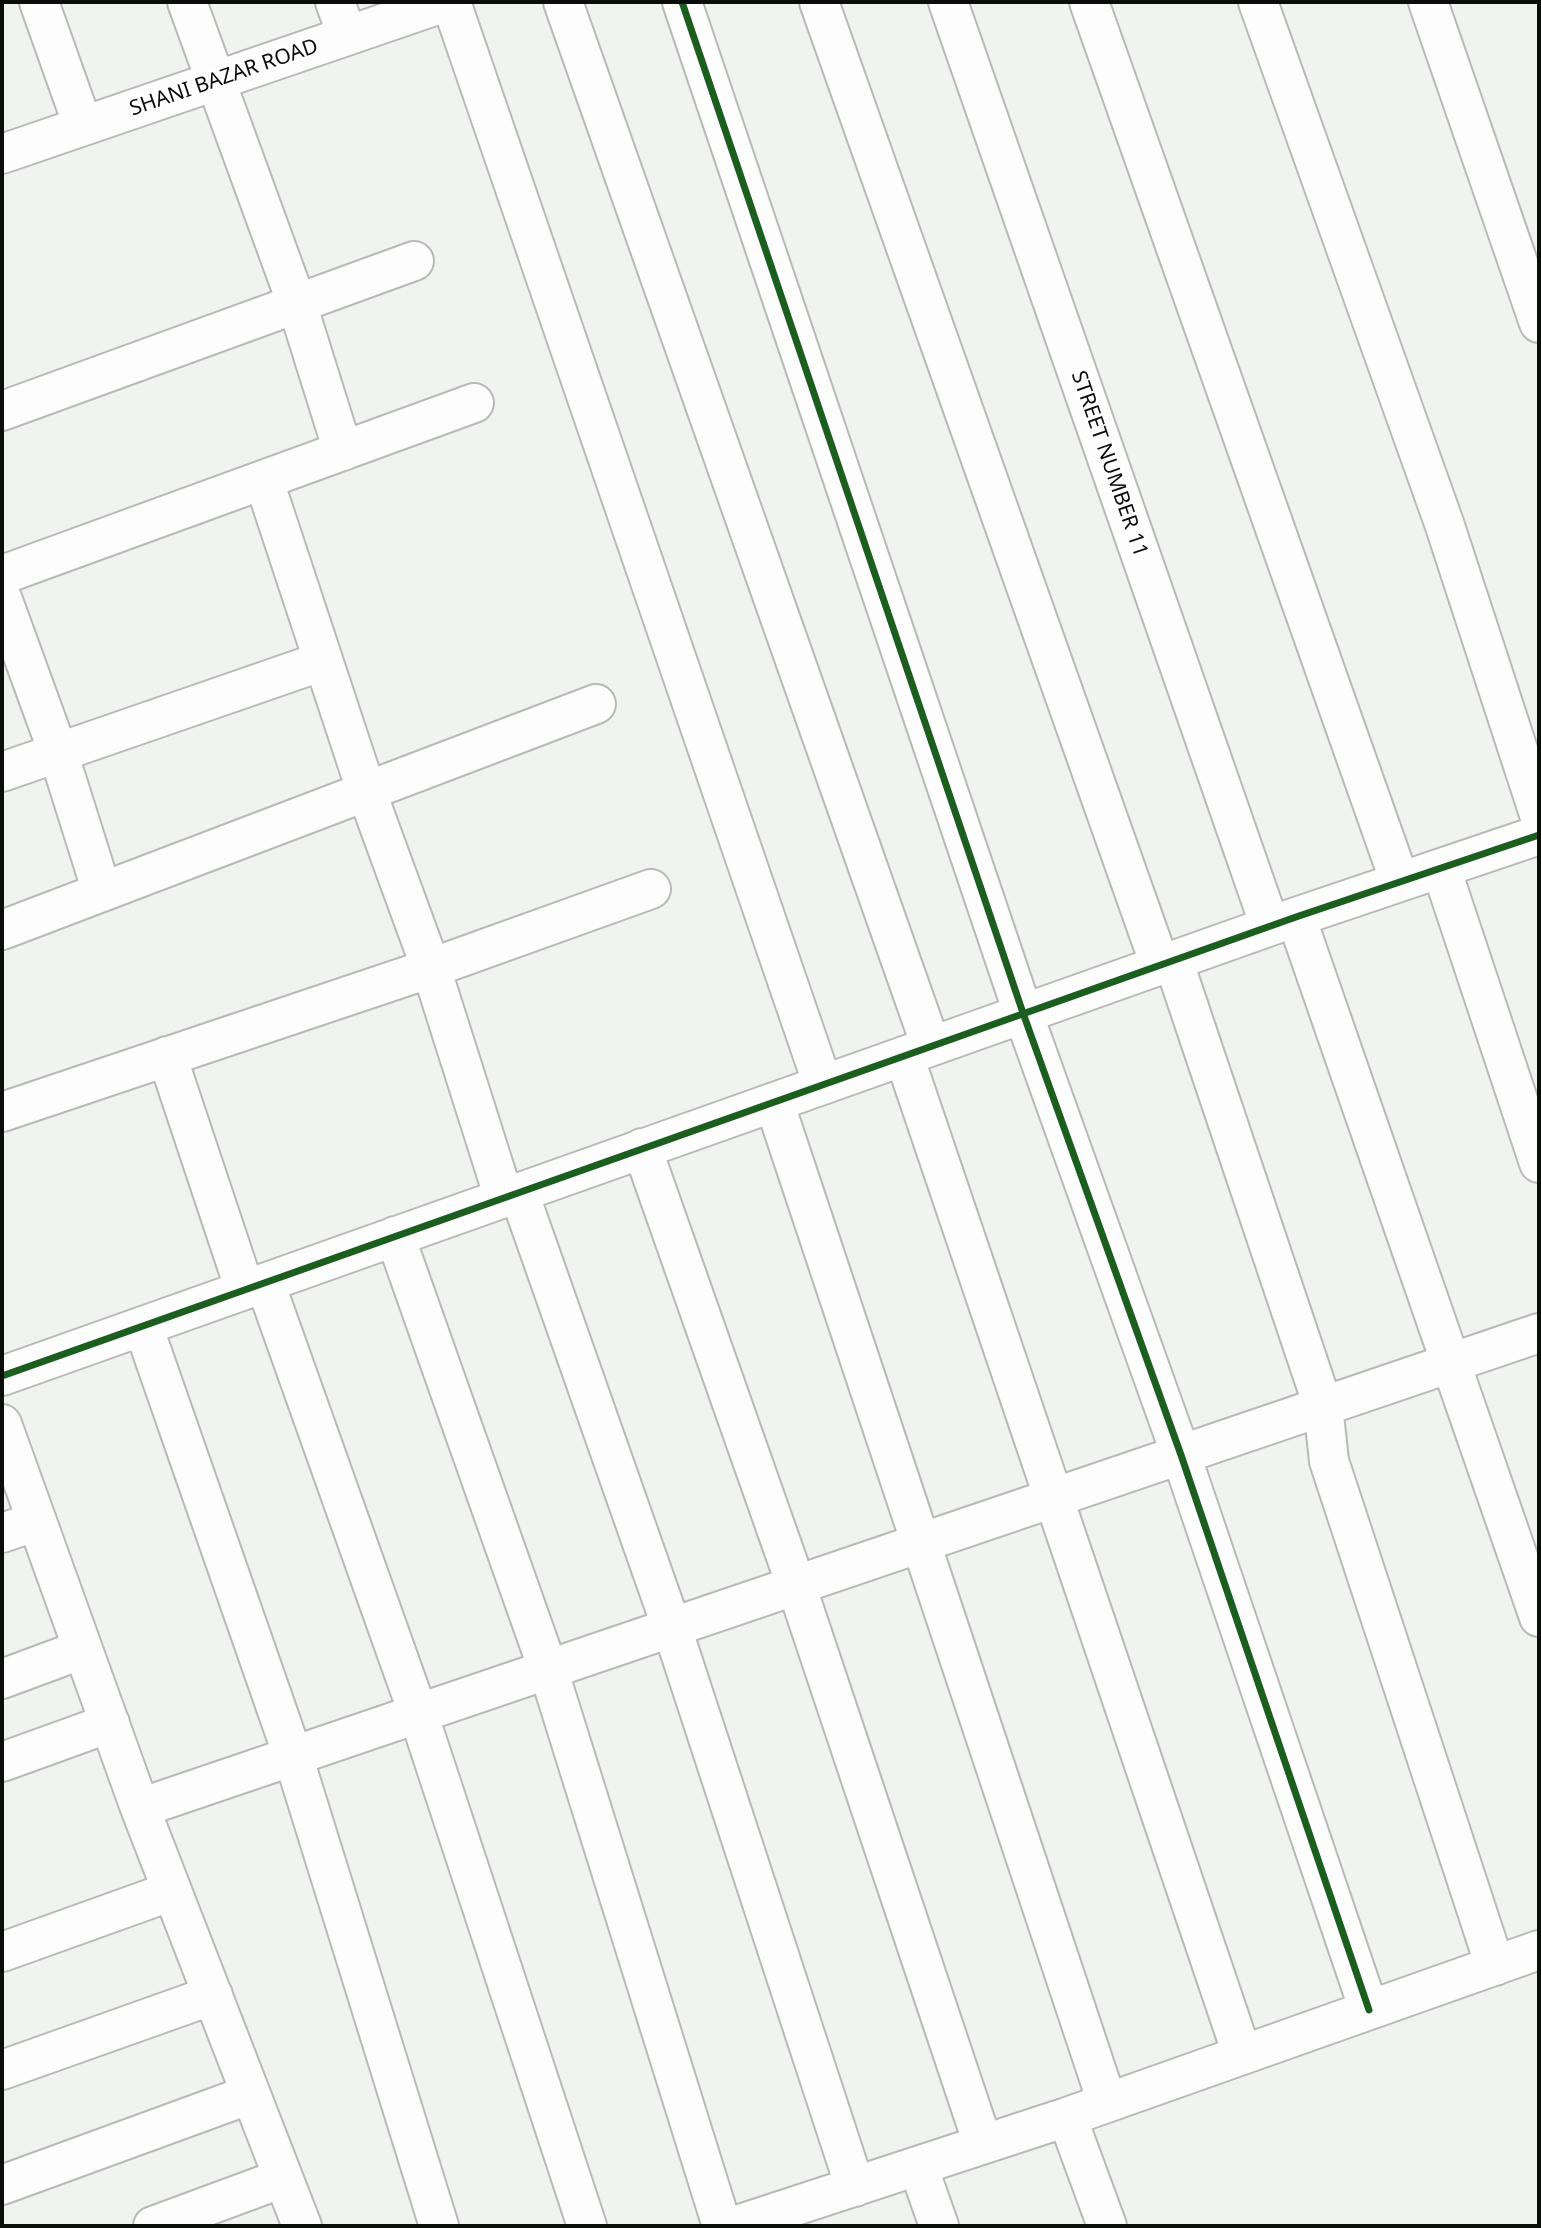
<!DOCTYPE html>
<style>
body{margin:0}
#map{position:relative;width:1541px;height:2228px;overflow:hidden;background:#f0f3ef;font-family:"Noto Sans",sans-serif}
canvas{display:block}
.frame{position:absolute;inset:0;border:4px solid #0b0d0a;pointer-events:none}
</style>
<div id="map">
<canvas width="1541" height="2228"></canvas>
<div class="frame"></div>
</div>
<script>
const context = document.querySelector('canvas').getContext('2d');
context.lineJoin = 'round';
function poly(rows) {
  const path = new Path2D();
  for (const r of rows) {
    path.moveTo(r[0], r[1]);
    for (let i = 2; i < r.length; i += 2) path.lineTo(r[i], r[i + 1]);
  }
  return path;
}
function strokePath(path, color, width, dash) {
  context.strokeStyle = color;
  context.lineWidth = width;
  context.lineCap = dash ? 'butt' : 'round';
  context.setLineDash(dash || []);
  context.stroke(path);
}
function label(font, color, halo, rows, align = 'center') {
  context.font = font + ' "Noto Sans",sans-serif';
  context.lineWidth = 5;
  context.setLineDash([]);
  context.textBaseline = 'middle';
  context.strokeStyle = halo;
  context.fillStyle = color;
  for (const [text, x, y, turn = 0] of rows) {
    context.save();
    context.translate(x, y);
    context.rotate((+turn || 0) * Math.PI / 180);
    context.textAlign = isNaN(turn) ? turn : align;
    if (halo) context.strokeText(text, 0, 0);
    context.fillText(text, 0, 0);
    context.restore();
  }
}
const street = poly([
 [39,2,83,126],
 [187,2,297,304,343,451],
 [335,2,347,35],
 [451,2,823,1085],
 [563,2,931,1046],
 [682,2,1023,1013,1181,1455,1369,2010],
 [819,2,1160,965],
 [948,2,1270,926],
 [1089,2,1400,882],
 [1258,2,1444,523,1539,814],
 [1428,2,1539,323],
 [2,154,446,2],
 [2,411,414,261],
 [264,481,367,793,431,968,504,1198],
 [2,575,474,403],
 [2,598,58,752,102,892],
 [2,772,323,661],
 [1441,868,1539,1163],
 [1296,917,1539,1617],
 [2,930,596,704],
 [1173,960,1323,1406,1329,1461,1495,1966],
 [167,1056,245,1290],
 [904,1056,1242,2054],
 [774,1102,1107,2102],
 [2,1112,431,968,651,889],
 [642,1148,796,1585,983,2144],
 [519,1193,672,1628,855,2187],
 [395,1236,548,1669,722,2226],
 [265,1283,418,1713,587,2226],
 [143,1326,293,1756,439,2226],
 [2,1376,1296,917,1539,835],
 [2,1424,140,1808,302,2226],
 [2,1533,37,1521],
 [2,1679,83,1649],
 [2,1762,110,1723],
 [140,1808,1539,1333],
 [2,1952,172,1891],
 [2,2070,213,1995],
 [1067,2117,1107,2226],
 [918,2166,939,2226],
 [2,2185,251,2094],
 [153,2226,283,2178],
 [734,2226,1067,2117,1539,1950]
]);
strokePath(street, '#b8bab7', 42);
strokePath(street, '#fdfdfd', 38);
strokePath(poly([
 [682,2,1023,1013,1181,1455,1369,2010],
 [2,1376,1296,917,1539,835]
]), '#1b5e20', 7);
label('21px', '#0b0d0a', '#fff', [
 ["SHANI BAZAR ROAD",224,78,-19],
 ["STREET NUMBER 11",1109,464,71]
]);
</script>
